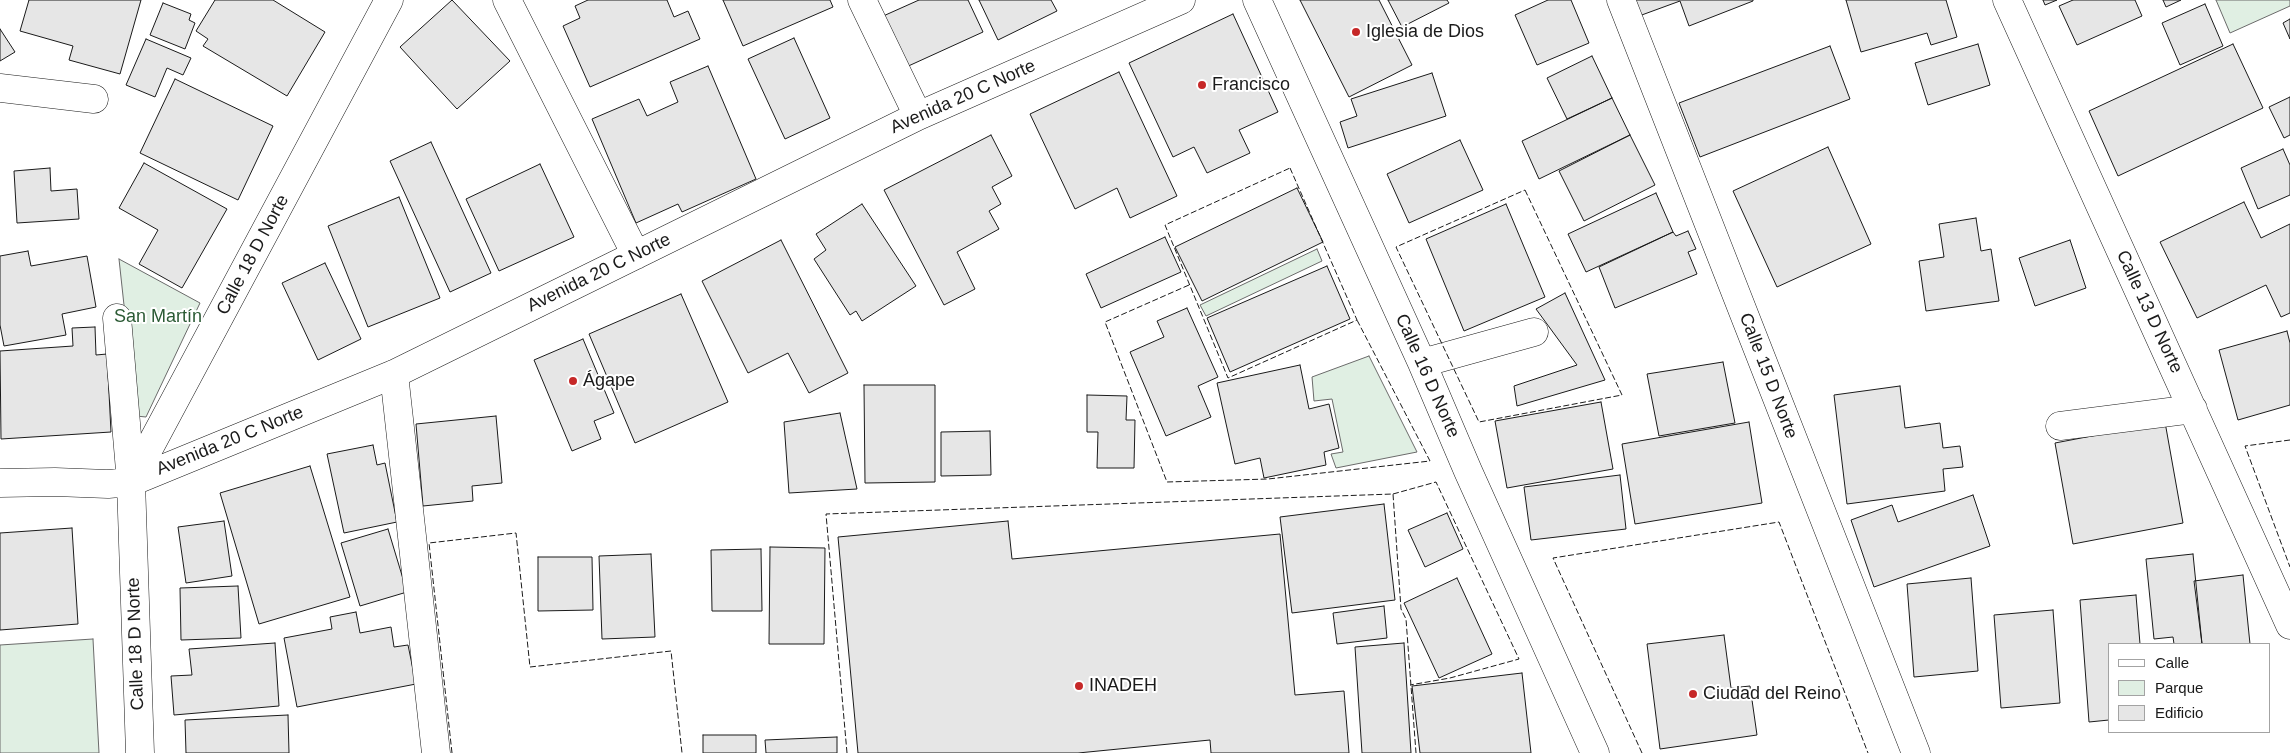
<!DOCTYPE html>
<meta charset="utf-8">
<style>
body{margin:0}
#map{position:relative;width:2290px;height:753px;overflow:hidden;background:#fff;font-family:Helvetica,sans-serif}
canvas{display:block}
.legend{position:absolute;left:2108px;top:643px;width:162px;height:90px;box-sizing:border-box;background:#fff;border:1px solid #a3a3a3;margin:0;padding:6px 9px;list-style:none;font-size:15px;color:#1a1a1a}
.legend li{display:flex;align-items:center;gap:10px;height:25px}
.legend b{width:25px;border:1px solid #a3a3a3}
</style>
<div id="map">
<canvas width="2290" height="753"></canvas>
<ul class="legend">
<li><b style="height:6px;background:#fff"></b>Calle</li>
<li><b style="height:14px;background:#e0efe3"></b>Parque</li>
<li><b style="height:14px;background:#e6e6e6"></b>Edificio</li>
</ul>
</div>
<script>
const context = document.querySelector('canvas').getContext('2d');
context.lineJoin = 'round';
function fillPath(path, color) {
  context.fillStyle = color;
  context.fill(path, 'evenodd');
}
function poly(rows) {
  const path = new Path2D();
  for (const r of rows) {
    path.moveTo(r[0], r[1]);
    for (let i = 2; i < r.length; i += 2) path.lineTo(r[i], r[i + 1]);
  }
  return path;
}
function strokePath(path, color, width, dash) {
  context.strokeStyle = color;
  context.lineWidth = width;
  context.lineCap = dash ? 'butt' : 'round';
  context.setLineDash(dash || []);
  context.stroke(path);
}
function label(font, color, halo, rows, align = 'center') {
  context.font = font + ' Helvetica,sans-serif';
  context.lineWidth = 4;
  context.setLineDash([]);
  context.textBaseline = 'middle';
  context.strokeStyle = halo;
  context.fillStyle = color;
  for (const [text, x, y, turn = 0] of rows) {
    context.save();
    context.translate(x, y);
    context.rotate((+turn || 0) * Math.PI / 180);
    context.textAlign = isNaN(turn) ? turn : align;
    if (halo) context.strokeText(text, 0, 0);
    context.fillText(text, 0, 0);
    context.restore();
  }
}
const green = poly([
 [2216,0,2290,0,2290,6,2230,33,2216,0],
 [1317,249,1322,261,1206,316,1200,305,1317,249],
 [119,259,200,303,146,417,136,416,119,259],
 [1369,356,1417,452,1336,468,1331,454,1343,452,1332,399,1314,401,1312,377,1369,356],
 [93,639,99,753,0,753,0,645,93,639]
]);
fillPath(green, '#e0efe3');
strokePath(green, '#6a6a6a', 1);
const building = poly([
 [29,0,141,0,120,74,69,60,73,46,20,31,29,0],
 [215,0,273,0,325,32,287,96,203,46,208,39,196,31,215,0],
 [452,0,510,61,457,109,400,47,452,0],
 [588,0,667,0,674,17,688,11,700,39,590,87,563,26,580,18,575,6,588,0],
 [723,0,830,0,833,7,743,46,723,0],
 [919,0,968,0,983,32,904,68,881,17,919,0],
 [979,0,1051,0,1057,11,998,40,979,0],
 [1300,0,1379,0,1412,65,1349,97,1300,0],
 [1388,0,1447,0,1449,3,1402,27,1388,0],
 [1548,0,1571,0,1589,43,1537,65,1515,15,1548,0],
 [1633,0,1753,0,1753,1,1689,26,1680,1,1639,16,1633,0],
 [1846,0,1946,0,1957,37,1931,45,1927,33,1861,52,1846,0],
 [2043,0,2057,0,2045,5,2043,0],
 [2073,0,2135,0,2142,16,2077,45,2059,6,2073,0],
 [2163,0,2181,0,2166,7,2163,0],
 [163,3,191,14,189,20,195,23,185,49,150,35,163,3],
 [2205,4,2223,46,2180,65,2162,23,2205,4],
 [1233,14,1278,112,1239,130,1250,153,1207,173,1194,147,1173,157,1129,63,1233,14],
 [2290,19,2290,39,2283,23,2290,19],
 [0,29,15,52,0,61,0,29],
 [794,38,830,118,785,139,748,59,794,38],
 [146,39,191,58,183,75,167,68,155,97,126,85,146,39],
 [1978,44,1990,85,1928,105,1915,63,1978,44],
 [2233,44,2263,108,2118,176,2089,111,2233,44],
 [1830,46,1850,99,1700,157,1679,103,1830,46],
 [1592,56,1612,98,1567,119,1547,78,1592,56],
 [708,66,756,179,682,212,678,204,636,223,592,119,639,99,647,116,678,102,670,82,708,66],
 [1119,72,1177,196,1130,218,1117,188,1075,209,1030,114,1119,72],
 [1432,73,1446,116,1348,148,1340,122,1357,116,1351,99,1432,73],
 [175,79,273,126,238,200,140,153,175,79],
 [2290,97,2290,135,2284,138,2269,107,2290,97],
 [1612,98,1630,135,1539,179,1522,141,1612,98],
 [991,135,1012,176,992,187,1001,204,989,211,999,229,957,252,975,289,944,305,884,190,991,135],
 [1630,135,1655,185,1584,221,1559,171,1630,135],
 [1460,140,1483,190,1409,223,1387,174,1460,140],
 [431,142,491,273,450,292,390,161,431,142],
 [1828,147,1871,244,1777,287,1733,191,1828,147],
 [2283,149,2290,165,2290,195,2258,209,2241,168,2283,149],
 [144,163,227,209,182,288,139,264,158,230,119,208,144,163],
 [540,164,574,237,499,271,466,199,540,164],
 [50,168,51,191,77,189,79,219,17,223,14,171,50,168],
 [1297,188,1323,242,1202,301,1175,247,1297,188],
 [1656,193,1673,232,1586,272,1568,234,1656,193],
 [399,197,440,298,368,327,328,226,399,197],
 [2244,202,2261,238,2290,224,2290,313,2281,317,2266,285,2197,318,2160,242,2244,202],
 [862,204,916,286,862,321,856,311,850,315,814,259,826,250,816,234,862,204],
 [1506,204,1545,297,1464,331,1426,239,1506,204],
 [1976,218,1981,251,1991,249,1999,301,1926,311,1919,261,1944,257,1939,224,1976,218],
 [1688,231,1696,249,1688,252,1697,274,1615,308,1599,267,1673,232,1676,236,1688,231],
 [1165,237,1181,272,1101,308,1086,274,1165,237],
 [781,240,848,373,809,393,788,353,748,373,702,281,781,240],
 [2070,240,2086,288,2035,306,2019,258,2070,240],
 [28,251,31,266,87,256,96,307,62,314,66,335,4,346,0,325,0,256,28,251],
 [325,263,361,339,318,360,282,283,325,263],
 [1327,266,1350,319,1230,372,1207,318,1327,266],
 [1565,293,1605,380,1517,406,1514,386,1577,365,1536,309,1565,293],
 [681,294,728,402,635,443,589,334,681,294],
 [1187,308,1218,377,1198,386,1211,417,1166,436,1130,352,1164,337,1157,321,1187,308],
 [95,327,96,355,107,354,111,432,1,439,0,351,73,346,72,328,95,327],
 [2287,331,2290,343,2290,405,2238,420,2219,350,2287,331],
 [583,339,614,413,594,421,601,439,572,451,534,360,583,339],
 [1723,362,1735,423,1659,436,1647,374,1723,362],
 [1300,365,1309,409,1329,404,1339,448,1324,452,1326,465,1264,478,1260,458,1235,464,1217,383,1300,365],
 [864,385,935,385,935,482,865,483,864,385],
 [1900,386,1905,428,1940,423,1943,448,1960,446,1963,467,1943,469,1945,491,1847,504,1834,395,1900,386],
 [1087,395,1127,396,1126,420,1135,420,1134,468,1097,468,1098,432,1087,432,1087,395],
 [1601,402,1613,469,1507,488,1495,421,1601,402],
 [840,413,857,489,789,493,784,422,840,413],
 [496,416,502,483,472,486,473,501,423,506,416,424,496,416],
 [1749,422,1762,503,1635,524,1622,444,1749,422],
 [2165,422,2183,523,2073,544,2055,443,2165,422],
 [990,431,991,475,941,476,941,432,990,431],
 [373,445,377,465,385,463,397,522,344,533,327,454,373,445],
 [310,466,350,597,259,624,220,493,310,466],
 [1620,475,1626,529,1531,540,1524,487,1620,475],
 [1973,495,1990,546,1874,587,1851,520,1892,505,1898,522,1973,495],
 [1384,504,1395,600,1292,613,1280,517,1384,504],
 [1447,513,1463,549,1425,567,1408,530,1447,513],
 [224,521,232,576,186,583,178,527,224,521],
 [1008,521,1012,559,1280,534,1295,695,1344,691,1349,753,1211,753,1210,740,1078,753,858,753,838,537,1008,521],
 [72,528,78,624,0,630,0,533,72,528],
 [388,529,407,592,360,606,341,543,388,529],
 [770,547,825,548,824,644,769,644,770,547],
 [761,549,762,611,712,611,711,550,761,549],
 [651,554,655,637,602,639,599,556,651,554],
 [2193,554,2202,644,2174,644,2173,637,2154,639,2146,559,2193,554],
 [538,557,592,557,593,610,538,611,538,557],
 [2243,575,2250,644,2202,644,2194,581,2243,575],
 [1457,578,1492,654,1439,678,1404,603,1457,578],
 [1971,578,1978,671,1914,677,1907,584,1971,578],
 [238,586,241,638,181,640,180,588,238,586],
 [2136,595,2140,644,2109,644,2109,720,2089,722,2080,600,2136,595],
 [1384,606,1387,638,1337,644,1333,613,1384,606],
 [2053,610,2060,703,2001,708,1994,615,2053,610],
 [356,612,360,633,391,627,394,647,408,645,416,684,297,707,284,638,332,629,330,617,356,612],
 [1724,635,1731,688,1750,686,1757,735,1660,749,1647,644,1724,635],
 [275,643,279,706,174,715,171,676,192,675,189,649,275,643],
 [1404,643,1411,753,1362,753,1355,647,1404,643],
 [1522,673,1531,753,1420,753,1412,686,1522,673],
 [288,715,289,753,186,753,185,720,288,715],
 [703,735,756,735,756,753,703,753,703,735],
 [837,737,837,753,766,753,765,740,837,737]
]);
fillPath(building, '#e6e6e6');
strokePath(building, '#1a1a1a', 1);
const minor = poly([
 [507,0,636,255],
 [862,0,918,116],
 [1257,0,1422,363,1468,471,1595,753],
 [1621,0,1916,753],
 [2007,0,2290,625],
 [0,88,94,99],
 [117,318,131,482,140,753],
 [1422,363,1534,332],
 [394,374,436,753],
 [2060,426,2193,409],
 [131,482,389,0],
 [0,483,55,482,108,484,131,482,394,374,918,116,1181,0]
]);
strokePath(minor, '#1a1a1a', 29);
strokePath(minor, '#fff', 28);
strokePath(poly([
 [1290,168,1357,320,1228,378,1165,225,1290,168],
 [1525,190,1622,395,1479,422,1396,247,1525,190],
 [1189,285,1105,322,1167,482,1268,479,1430,461,1357,320],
 [2290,440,2245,446,2290,567],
 [1393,494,1436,482,1519,659,1450,678,1410,685],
 [452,753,429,543,516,533,530,667,671,651,682,753],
 [847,753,826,514,1393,494,1401,609,1406,619,1416,753],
 [1642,753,1553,558,1779,522,1868,753]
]), '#1a1a1a', 1, [6, 2.5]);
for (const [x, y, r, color] of [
 [1356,32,5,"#c62828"],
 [1202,85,5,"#c62828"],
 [573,381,5,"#c62828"],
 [1079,686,5,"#c62828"],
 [1693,694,5,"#c62828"]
]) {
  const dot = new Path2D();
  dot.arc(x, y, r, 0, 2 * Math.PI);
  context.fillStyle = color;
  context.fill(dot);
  strokePath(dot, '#fff', 2);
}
label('18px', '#1a1a1a', '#fff', [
 ["Iglesia de Dios",1366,32],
 ["Francisco",1212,85],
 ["Ágape",583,381],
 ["INADEH",1089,686],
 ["Ciudad del Reino",1703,694]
], 'left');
label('18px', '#1a1a1a', '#fff', [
 ["Avenida 20 C Norte",963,97,-24],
 ["Calle 18 D Norte",253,255,-62],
 ["Avenida 20 C Norte",599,273,-26],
 ["Calle 13 D Norte",2149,312,65],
 ["Calle 16 D Norte",1427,376,66],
 ["Calle 15 D Norte",1768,376,69],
 ["Avenida 20 C Norte",230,441,-22],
 ["Calle 18 D Norte",136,644,-92]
]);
label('18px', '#2b5a34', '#fff', [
 ["San Martín",158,317]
]);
</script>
